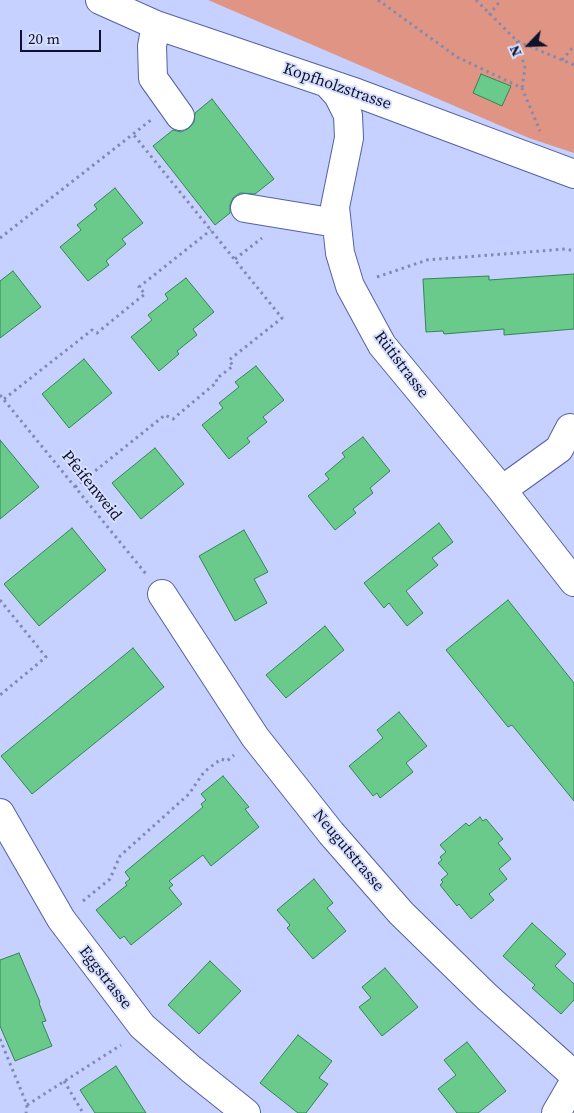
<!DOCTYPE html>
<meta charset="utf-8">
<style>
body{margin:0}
#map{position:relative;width:574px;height:1113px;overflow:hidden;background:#c6d1ff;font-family:"Source Serif 4",serif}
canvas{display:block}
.north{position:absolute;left:504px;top:20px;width:50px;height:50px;-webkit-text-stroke:4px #d7dffe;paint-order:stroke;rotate:246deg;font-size:14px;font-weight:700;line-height:20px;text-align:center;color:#0e122d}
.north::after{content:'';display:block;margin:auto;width:18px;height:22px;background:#0e122d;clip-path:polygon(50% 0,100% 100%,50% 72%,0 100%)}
.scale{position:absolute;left:20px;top:30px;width:81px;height:22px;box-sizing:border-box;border:2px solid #0e122d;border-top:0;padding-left:6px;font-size:15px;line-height:18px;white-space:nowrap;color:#0e122d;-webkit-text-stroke:4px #d7dffe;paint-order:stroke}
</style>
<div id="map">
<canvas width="574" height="1113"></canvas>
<div class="north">N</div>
<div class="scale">20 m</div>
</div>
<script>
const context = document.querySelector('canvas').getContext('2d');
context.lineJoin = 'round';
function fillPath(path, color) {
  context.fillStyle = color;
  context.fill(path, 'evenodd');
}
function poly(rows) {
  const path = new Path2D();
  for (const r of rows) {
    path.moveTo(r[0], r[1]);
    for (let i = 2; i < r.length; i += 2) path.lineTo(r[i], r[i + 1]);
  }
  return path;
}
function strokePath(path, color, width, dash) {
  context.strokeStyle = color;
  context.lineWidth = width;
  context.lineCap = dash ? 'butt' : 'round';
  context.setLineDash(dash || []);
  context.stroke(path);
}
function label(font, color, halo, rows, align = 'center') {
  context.font = font + ' "Source Serif 4",serif';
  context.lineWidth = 4;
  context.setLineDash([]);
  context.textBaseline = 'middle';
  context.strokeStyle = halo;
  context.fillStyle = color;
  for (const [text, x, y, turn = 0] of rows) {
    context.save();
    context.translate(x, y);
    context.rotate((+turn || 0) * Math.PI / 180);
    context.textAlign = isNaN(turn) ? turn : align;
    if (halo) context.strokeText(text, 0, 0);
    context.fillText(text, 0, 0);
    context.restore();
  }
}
fillPath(poly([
 [208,0,574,0,574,153,529,138]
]), '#e09584');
const building = poly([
 [481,74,511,86,502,106,473,93,481,74],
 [212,99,274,179,255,194,240,193,233,198,230,205,230,213,215,225,153,146,173,130,181,132,189,128,194,122,195,113,212,99],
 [115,188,143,223,122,239,126,244,106,261,109,265,88,281,60,247,81,230,77,225,97,209,94,205,115,188],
 [13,271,41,307,0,338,0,281,13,271],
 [574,274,574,329,504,335,504,329,444,334,443,331,426,332,423,279,489,276,489,280,574,274],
 [186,278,214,312,193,329,197,335,177,351,179,354,159,371,131,337,152,320,148,315,168,299,165,294,186,278],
 [84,359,112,393,69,428,42,394,84,359],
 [256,366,284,400,263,417,267,422,247,438,250,442,229,459,202,425,223,408,219,403,239,387,235,382,256,366],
 [363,437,390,471,370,488,373,493,353,509,356,513,335,530,308,496,329,479,325,474,345,457,342,453,363,437],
 [0,440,39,487,0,519,0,440],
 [155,448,184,484,141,519,112,483,155,448],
 [439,523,453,542,432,558,438,565,406,591,423,613,407,626,389,603,384,608,364,583,439,523],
 [72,528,106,570,39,626,4,584,72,528],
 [244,530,268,572,254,579,267,603,235,621,199,556,244,530],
 [508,600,574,683,574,801,512,725,508,727,446,650,508,600],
 [325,626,344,650,286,698,266,675,325,626],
 [133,648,164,687,32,794,1,756,133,648],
 [399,712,427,746,406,763,413,772,380,798,377,793,373,796,349,766,383,738,377,730,399,712],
 [223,776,249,807,245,809,259,827,211,866,203,855,169,881,173,885,169,888,182,904,131,945,124,936,120,939,96,910,127,885,125,883,130,879,125,872,203,807,201,804,206,800,201,794,223,776],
 [480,817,483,821,486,819,503,839,498,843,511,859,499,869,507,879,489,894,494,900,471,919,459,904,457,906,440,885,443,882,441,880,448,874,438,863,442,860,440,857,446,852,440,845,466,823,469,826,480,817],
 [314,879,333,903,327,908,346,931,313,959,287,928,290,925,277,910,314,879],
 [532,923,566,954,555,966,574,984,574,1000,561,1014,532,988,535,985,503,956,532,923],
 [19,953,40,1002,39,1003,46,1021,42,1022,52,1046,15,1061,0,1026,0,960,19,953],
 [210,961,241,991,199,1034,168,1005,210,961],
 [385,968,418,1007,382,1036,359,1007,371,998,362,987,385,968],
 [298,1035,332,1061,319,1078,328,1084,306,1113,298,1113,260,1083,298,1035],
 [467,1042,506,1091,478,1113,457,1113,438,1089,456,1075,444,1060,467,1042],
 [116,1066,146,1113,95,1113,80,1090,116,1066]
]);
fillPath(building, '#69ca8c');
strokePath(building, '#358454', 1);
const minor = poly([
 [100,0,156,25,357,93,574,174],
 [156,25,152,46,153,78,180,116],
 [327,83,338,95,348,115,349,138,335,207,340,253,350,286,382,345,502,490,574,582],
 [245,208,336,223],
 [502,490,559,449,570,428],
 [162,594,255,737,331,833,401,913,487,997,574,1075],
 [0,813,61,919,142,1026,191,1069,246,1113],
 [556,1113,574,1082]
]);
strokePath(minor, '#5461a4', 30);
strokePath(poly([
 [378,0,457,57,522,88,540,131],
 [476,0,517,41,574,65],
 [489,15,501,0],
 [517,41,525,68,522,88],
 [562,60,574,46],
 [0,238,151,120],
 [235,259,262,238],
 [377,277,427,260,566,249,574,251],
 [0,395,146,574],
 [4,399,92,330,97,333,136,301,145,294,139,287,211,230],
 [75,487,165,415,173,419,180,413,217,382,216,379,233,366,229,360,282,318,133,134],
 [0,600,46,657,0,695],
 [83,901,110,879,120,856,189,794,204,772,221,759,227,761,234,755],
 [0,1039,27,1105,26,1113],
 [64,1081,83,1113],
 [27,1105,121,1045]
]), '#828ab1', 3, [2.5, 4]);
strokePath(minor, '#fff', 28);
label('16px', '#0e122d', '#d7dffe', [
 ["Kopfholzstrasse",337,87,19],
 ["Rütistrasse",401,365,53],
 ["Pfeifenweid",91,486,51],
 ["Neugutstrasse",348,851,50],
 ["Eggstrasse",105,978,52]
]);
</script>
